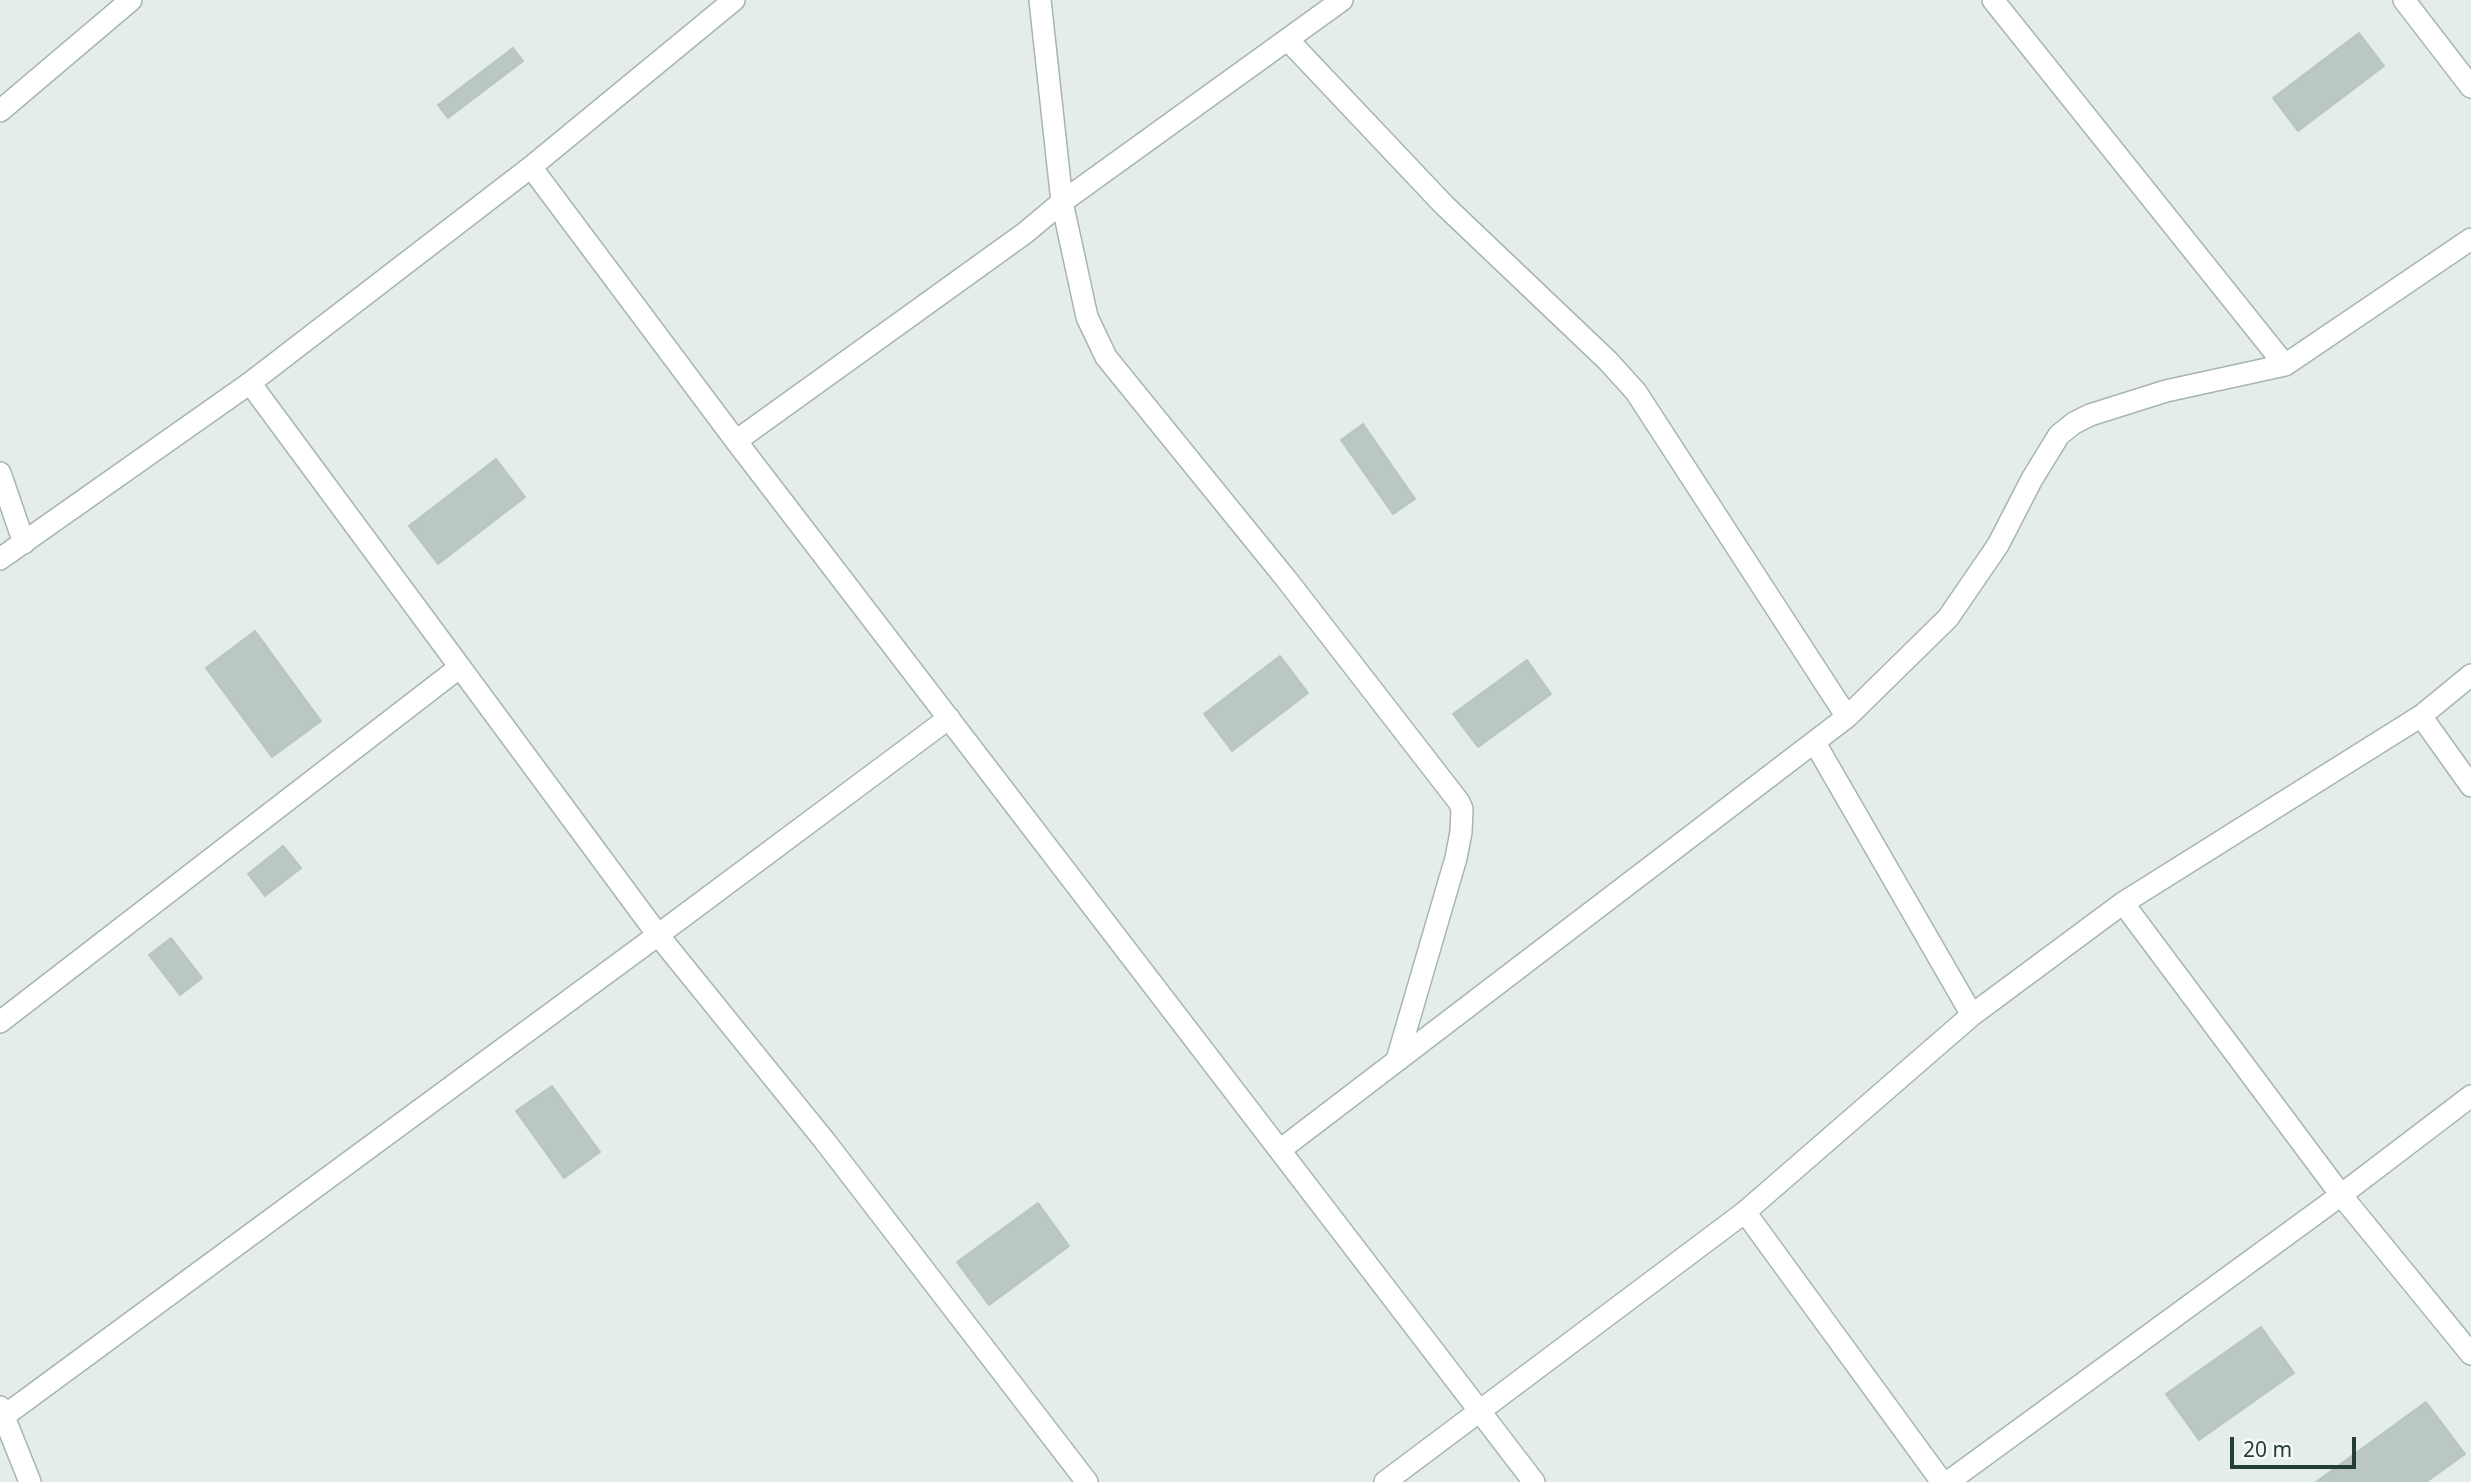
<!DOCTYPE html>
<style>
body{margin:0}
#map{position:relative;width:2471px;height:1482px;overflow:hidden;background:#e4ede9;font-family:"Noto Sans",sans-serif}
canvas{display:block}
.scale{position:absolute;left:2230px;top:1437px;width:126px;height:32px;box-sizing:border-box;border:4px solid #243d38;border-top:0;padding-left:9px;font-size:21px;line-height:24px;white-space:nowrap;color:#243d38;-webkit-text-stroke:5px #f5f9f7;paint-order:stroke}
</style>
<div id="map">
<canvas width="2471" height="1482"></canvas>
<div class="scale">20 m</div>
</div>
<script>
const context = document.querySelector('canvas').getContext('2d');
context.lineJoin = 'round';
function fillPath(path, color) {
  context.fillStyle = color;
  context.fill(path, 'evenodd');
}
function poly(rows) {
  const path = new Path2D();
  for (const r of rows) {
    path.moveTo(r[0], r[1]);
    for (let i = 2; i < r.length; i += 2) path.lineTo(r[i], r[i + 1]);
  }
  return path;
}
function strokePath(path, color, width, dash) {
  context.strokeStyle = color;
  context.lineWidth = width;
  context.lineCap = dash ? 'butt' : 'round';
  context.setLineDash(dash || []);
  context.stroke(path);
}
const building = poly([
 [2359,33,2384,66,2298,131,2273,98,2359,33],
 [513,48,523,61,448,118,438,105,513,48],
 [1363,424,1415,499,1393,514,1341,440,1363,424],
 [496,459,525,497,438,564,409,526,496,459],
 [255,631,321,721,272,757,206,668,255,631],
 [1280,656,1308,693,1232,751,1204,714,1280,656],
 [1527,660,1551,694,1478,747,1453,714,1527,660],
 [283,846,301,868,265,896,248,874,283,846],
 [171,938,202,978,180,995,149,955,171,938],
 [552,1086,600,1152,564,1178,516,1111,552,1086],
 [1038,1203,1069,1246,989,1305,957,1262,1038,1203],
 [2261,1327,2294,1373,2199,1440,2166,1394,2261,1327],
 [2426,1402,2465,1454,2426,1482,2316,1482,2426,1402]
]);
fillPath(building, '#bac7c2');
strokePath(building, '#b7c6c0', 2);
const minor = poly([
 [1040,0,1062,202,1087,317,1106,357,1287,580,1459,802,1462,809,1461,832,1456,858,1397,1060],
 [1993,0,2285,365],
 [2404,0,2471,87],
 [1288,40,1444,205,1608,361,1636,392,1847,717],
 [0,111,131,0],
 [531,167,736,441,1534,1482],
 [250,383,658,935,824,1140,1087,1482],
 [736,441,1025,233,1062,202,1342,0],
 [0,473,24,543],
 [0,559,250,383,531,167,734,0],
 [2421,716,2471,786],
 [1815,743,1972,1015],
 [2123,903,2341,1195,2471,1354],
 [0,1022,460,667],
 [1280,1150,1847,717,1948,618,1998,545,2032,479,2059,435,2074,423,2090,415,2166,391,2285,365,2471,239],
 [1745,1212,1942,1482],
 [0,1407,30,1482],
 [4,1416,658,935,949,718],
 [1385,1482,1745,1212,1972,1015,2123,903,2421,716,2471,675],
 [1948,1482,2341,1195,2471,1096]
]);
strokePath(minor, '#a7b5b0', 24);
strokePath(minor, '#fff', 21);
</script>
